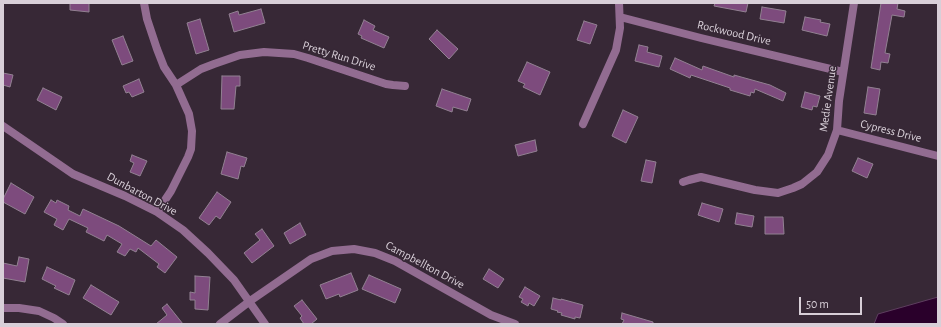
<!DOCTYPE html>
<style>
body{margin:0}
#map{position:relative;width:941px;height:327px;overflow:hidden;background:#372836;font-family:"Alegreya Sans",sans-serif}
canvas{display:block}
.frame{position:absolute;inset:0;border:4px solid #d8cfd8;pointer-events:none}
.scale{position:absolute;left:799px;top:297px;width:63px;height:18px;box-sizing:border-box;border:2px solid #d8cfd8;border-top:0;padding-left:5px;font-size:12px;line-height:14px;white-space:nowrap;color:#d8cfd8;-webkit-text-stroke:3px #372836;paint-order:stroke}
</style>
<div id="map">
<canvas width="941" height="327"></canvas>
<div class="frame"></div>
<div class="scale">50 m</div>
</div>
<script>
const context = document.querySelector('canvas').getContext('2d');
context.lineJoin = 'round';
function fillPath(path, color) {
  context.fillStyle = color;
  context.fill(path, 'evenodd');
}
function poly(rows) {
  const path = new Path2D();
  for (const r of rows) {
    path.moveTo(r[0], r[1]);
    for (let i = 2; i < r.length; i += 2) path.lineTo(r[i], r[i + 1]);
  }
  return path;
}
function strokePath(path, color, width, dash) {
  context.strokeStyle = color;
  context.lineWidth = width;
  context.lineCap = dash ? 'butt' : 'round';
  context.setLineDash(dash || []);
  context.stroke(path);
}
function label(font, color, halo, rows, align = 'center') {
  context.font = font + ' "Alegreya Sans",sans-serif';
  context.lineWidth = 3;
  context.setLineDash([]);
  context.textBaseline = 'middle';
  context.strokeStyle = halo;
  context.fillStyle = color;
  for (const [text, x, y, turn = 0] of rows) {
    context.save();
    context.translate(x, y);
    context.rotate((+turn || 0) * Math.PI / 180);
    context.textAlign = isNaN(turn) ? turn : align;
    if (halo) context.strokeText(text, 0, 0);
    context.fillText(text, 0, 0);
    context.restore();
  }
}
const water = poly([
 [938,297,938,324,874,324,878,314,938,297]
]);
fillPath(water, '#2a002b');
strokePath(water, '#5e3e5f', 1);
const building = poly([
 [70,3,89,3,89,12,70,10,70,3],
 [715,3,748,3,746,12,714,6,715,3],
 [881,3,898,3,897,9,905,11,904,17,892,15,885,53,890,54,888,63,881,62,880,70,871,68,881,3],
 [762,7,786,11,784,23,760,19,762,7],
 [261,9,265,23,234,32,229,14,238,11,239,15,261,9],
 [805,17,821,20,820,22,830,24,827,36,802,30,805,17],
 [200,19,209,50,196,54,187,23,200,19],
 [364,20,375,26,373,30,389,37,384,48,361,38,362,36,358,34,364,20],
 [584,21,597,25,590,44,577,40,584,21],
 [437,30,458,49,449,59,429,39,437,30],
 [123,36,133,61,122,65,112,40,123,36],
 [639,45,648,47,647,52,662,56,659,67,635,61,639,45],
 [675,58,702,70,703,66,734,77,734,75,770,85,786,93,783,101,755,89,754,93,751,92,750,96,730,90,730,88,691,75,690,78,670,69,675,58],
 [527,62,550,72,540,95,523,87,525,84,518,81,527,62],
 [3,73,13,75,10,87,3,85,3,73],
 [222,76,240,76,240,86,236,86,234,109,221,109,222,76],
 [139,79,144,92,132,97,129,92,126,93,123,86,139,79],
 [868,87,880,89,876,115,864,113,868,87],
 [43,88,62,97,56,110,37,100,43,88],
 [442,89,471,99,467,111,453,107,452,112,436,106,442,89],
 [805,92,820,96,817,107,813,106,812,110,801,107,805,92],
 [623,110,638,117,626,143,612,136,623,110],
 [535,140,537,151,518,156,515,145,535,140],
 [227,152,247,158,244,167,241,166,238,179,221,174,227,152],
 [132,155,147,161,140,176,130,172,134,163,130,161,132,155],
 [858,158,873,164,867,178,852,171,858,158],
 [646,160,656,162,652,183,641,181,646,160],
 [11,183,34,197,25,214,3,202,3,199,11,183],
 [217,192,231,202,220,219,216,216,209,225,199,218,217,192],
 [51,200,56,203,57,200,69,206,68,210,80,216,83,209,119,226,151,246,156,240,177,257,165,273,157,267,159,264,138,248,136,252,130,249,125,256,117,252,122,244,107,235,104,241,86,232,88,228,69,219,63,230,54,225,57,219,44,212,51,200],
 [702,203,723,209,719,222,698,215,702,203],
 [737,213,754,216,752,227,735,224,737,213],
 [765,217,783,217,784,234,765,234,765,217],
 [300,223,306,235,290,244,284,233,300,223],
 [262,229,274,246,252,263,244,253,260,240,255,234,262,229],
 [19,257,29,259,25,282,3,278,3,263,17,266,19,257],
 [47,267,75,280,69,295,54,288,56,286,42,279,47,267],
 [489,269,504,279,498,288,483,279,489,269],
 [351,273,358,290,340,297,339,294,326,299,320,285,351,273],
 [369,275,401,289,395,303,362,289,369,275],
 [195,276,210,277,208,310,195,309,195,300,190,300,190,292,195,293,195,276],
 [91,285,119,302,111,315,83,298,91,285],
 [525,287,540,296,534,306,529,303,528,306,521,302,523,299,519,297,525,287],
 [553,298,561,300,561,299,583,305,580,318,575,317,575,319,561,315,562,313,557,312,558,311,551,309,553,298],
 [302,300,317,319,311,324,304,324,300,318,302,316,294,306,302,300],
 [167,304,183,324,156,324,167,315,162,308,167,304],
 [622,313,653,322,653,324,622,324,624,320,621,319,622,313]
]);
fillPath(building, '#7d4b7d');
strokePath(building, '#928192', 1);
strokePath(poly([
 [144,3,147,19,157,49,164,67,176,85,189,114,192,131,191,149,188,157,171,191,157,212],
 [620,17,701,38,843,72],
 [176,85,201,69,214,64,240,55,264,52,294,54,308,58,386,84,393,85,405,86],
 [583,124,616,50,620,28,619,3],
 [3,126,73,174,125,196,157,212,183,230,208,253,234,280,265,324],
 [837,130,938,156],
 [683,182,689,180,701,177,755,190,778,193,793,188,802,184,817,172,828,155,837,130,839,101,854,3],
 [3,308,19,308,39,311,54,318,63,324],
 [220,324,250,301,311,259,332,251,354,249,375,253,395,261,491,315,515,324]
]), '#926c91', 8);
label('12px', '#d8cfd8', '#372836', [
 ["Rockwood Drive",734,33,13],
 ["Pretty Run Drive",339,56,17],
 ["Medie Avenue",828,99,-82],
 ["Cypress Drive",891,131,14],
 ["Dunbarton Drive",142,194,28],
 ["Campbellton Drive",425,265,28]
]);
</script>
